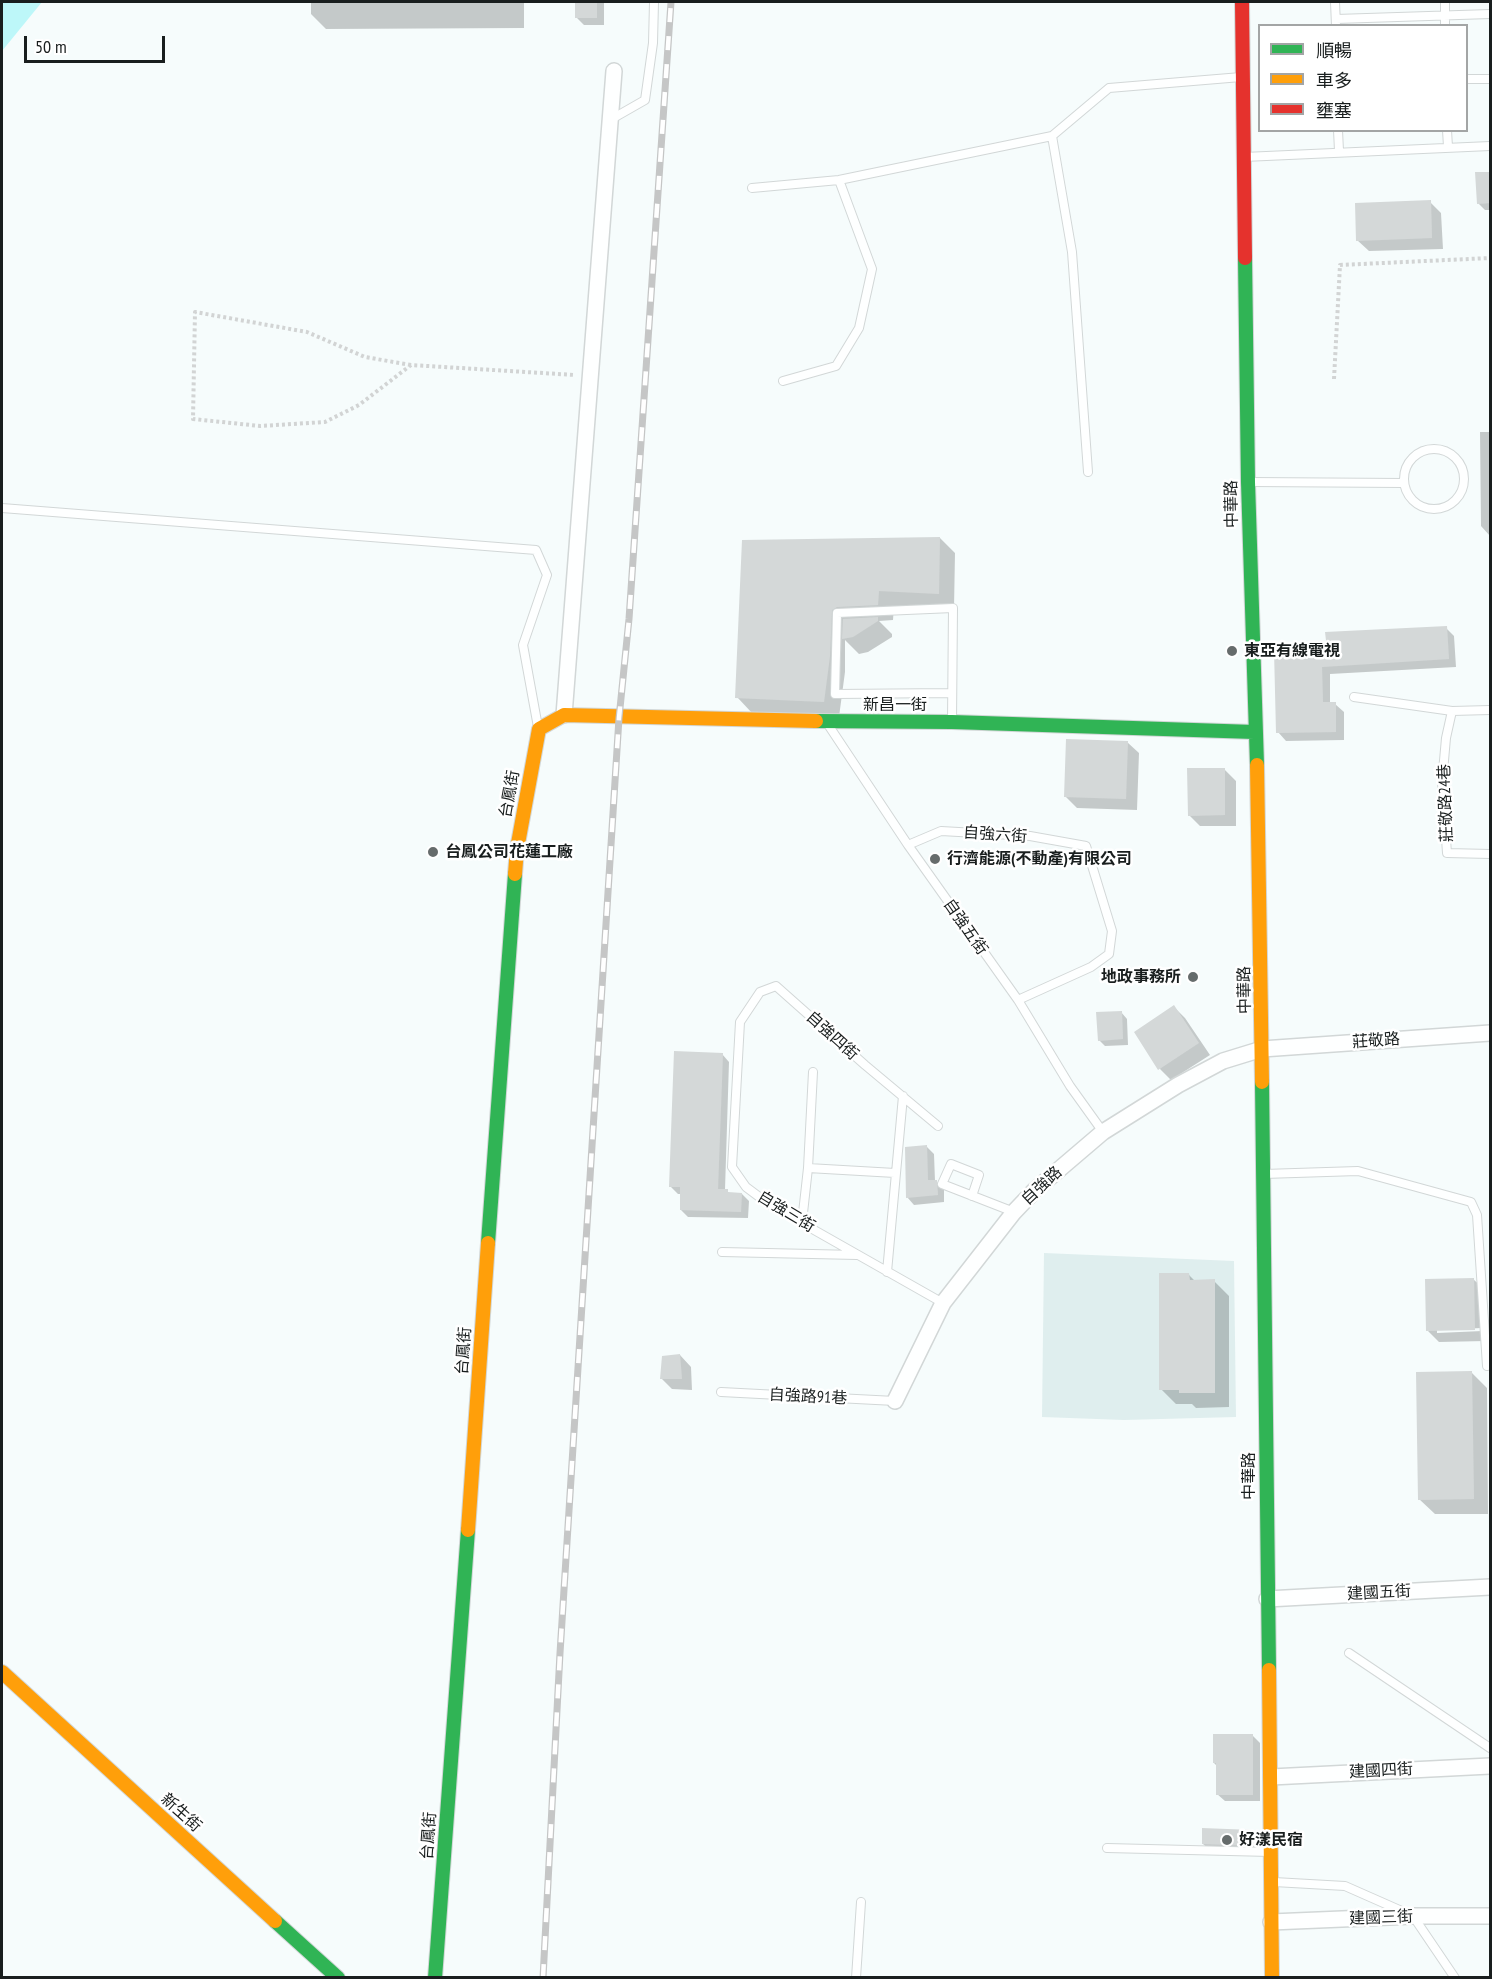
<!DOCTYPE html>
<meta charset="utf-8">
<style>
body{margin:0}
#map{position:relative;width:1492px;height:1979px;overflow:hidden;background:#f6fcfc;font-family:"PT Sans Narrow","Noto Sans TC",sans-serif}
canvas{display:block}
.frame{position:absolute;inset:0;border:3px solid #191e1e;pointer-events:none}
.legend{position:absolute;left:1258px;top:24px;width:210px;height:108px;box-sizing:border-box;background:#fff;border:2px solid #a3a5a5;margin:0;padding:8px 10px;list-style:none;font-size:18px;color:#191e1e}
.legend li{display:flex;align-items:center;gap:12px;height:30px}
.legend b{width:30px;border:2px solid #a3a5a5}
.scale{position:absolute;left:24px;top:36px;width:141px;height:27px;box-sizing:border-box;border:3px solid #191e1e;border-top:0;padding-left:8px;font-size:18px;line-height:21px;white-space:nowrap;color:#191e1e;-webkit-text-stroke:4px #fff;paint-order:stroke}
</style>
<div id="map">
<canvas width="1492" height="1979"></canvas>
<div class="frame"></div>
<ul class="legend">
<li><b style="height:8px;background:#30b455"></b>順暢</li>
<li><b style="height:8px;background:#ff9f0a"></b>車多</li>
<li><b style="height:8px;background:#e5322d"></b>壅塞</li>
</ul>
<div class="scale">50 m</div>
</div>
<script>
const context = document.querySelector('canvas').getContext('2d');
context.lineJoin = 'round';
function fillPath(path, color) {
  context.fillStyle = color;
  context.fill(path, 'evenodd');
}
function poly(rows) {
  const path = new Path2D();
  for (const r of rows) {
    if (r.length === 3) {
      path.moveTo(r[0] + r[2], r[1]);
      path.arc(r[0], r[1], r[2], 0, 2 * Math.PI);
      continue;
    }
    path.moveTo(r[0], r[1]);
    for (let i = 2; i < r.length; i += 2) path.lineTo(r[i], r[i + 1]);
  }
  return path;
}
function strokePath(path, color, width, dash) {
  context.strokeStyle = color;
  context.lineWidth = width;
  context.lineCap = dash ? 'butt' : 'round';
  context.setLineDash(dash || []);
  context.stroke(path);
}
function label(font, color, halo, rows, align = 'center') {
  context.font = font + ' "PT Sans Narrow","Noto Sans TC",sans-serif';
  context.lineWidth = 5;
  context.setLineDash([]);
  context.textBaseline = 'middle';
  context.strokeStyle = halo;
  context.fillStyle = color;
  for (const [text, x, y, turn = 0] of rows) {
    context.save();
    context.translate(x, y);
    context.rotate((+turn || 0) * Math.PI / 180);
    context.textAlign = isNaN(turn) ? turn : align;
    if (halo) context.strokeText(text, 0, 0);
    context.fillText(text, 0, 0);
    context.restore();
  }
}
fillPath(poly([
 [1044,1253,1234,1261,1236,1417,1124,1420,1042,1417]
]), '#dfeeee');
fillPath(poly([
 [2,2,42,2,2,51]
]), '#bdf7f9');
fillPath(poly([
 [311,2,524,2,524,28,326,29,311,14],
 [576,2,604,2,604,25,584,25,577,18],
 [1490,173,1490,210,1485,210,1478,203],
 [1430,202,1441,213,1443,249,1369,251,1357,240],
 [1480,432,1490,432,1490,536,1481,526],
 [940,538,955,553,954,609,894,606,893,620,879,621,892,634,892,637,868,652,859,654,845,640,845,672,839,717,752,713,737,697,743,542],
 [1446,628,1454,636,1456,667,1330,674,1330,704,1335,704,1344,712,1344,740,1286,741,1278,732,1328,651],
 [1127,742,1139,753,1137,810,1077,808,1065,796],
 [1224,769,1236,781,1236,826,1200,826,1189,815],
 [1174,1007,1185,1018,1210,1055,1171,1080,1160,1069],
 [1121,1012,1127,1019,1128,1045,1105,1046,1099,1040],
 [722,1054,729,1062,725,1190,731,1194,742,1194,749,1201,748,1218,688,1217,681,1210,682,1194,678,1194,671,1187],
 [927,1147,934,1154,935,1181,944,1188,944,1202,914,1205,907,1197],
 [1189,1275,1195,1281,1214,1281,1229,1296,1229,1407,1196,1408,1192,1404,1176,1404,1161,1389],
 [1473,1279,1485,1290,1486,1341,1439,1342,1428,1331],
 [1482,1328,1482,1331,1437,1333,1437,1330],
 [680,1355,691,1367,692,1390,672,1389,661,1378],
 [1472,1373,1487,1388,1488,1514,1435,1514,1419,1499],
 [1252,1735,1260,1743,1260,1801,1225,1801,1217,1794,1217,1766,1214,1763],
 [1252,1831,1260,1839,1259,1852,1211,1851,1203,1844]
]), '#0003');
fillPath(poly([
 [575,2,597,2,597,18,575,18],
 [1475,172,1491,172,1491,203,1477,204],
 [1431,200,1432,238,1356,241,1355,203],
 [940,537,939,594,879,591,878,605,837,607,832,610,830,656,824,702,735,698,742,540],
 [878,617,878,621,853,637,842,639,843,619],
 [1447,626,1449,659,1322,667,1323,702,1336,702,1336,732,1276,733,1274,650,1327,649,1325,632],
 [1066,739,1128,741,1126,799,1064,797],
 [1187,768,1225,768,1225,815,1188,816],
 [1174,1005,1199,1043,1158,1070,1134,1032],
 [1122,1011,1123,1039,1098,1041,1096,1012],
 [674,1051,723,1053,718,1189,728,1189,728,1192,742,1193,741,1212,680,1210,680,1187,669,1187],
 [927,1145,928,1180,937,1180,938,1195,906,1198,905,1147],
 [1159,1273,1189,1273,1190,1280,1215,1279,1215,1393,1179,1393,1179,1390,1159,1390],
 [1474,1278,1475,1330,1426,1331,1425,1279],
 [680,1354,682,1379,660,1379,662,1356],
 [1472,1371,1474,1499,1418,1500,1416,1372],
 [1213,1734,1253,1734,1253,1795,1216,1795,1216,1763,1213,1763],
 [1202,1828,1253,1830,1252,1846,1202,1844]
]), '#d4d8d8');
const lane = poly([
 [1335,2,1336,26],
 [1445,2,1445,26],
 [1336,19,1490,14],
 [1466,79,1490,79],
 [610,120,645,100,653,43,654,2],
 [1338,130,1339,151],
 [1447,130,1448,147],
 [1052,136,1072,252,1088,472],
 [1244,157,1490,146],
 [752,188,839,180,1052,136,1109,88,1241,77],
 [783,381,836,366,859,328,872,269,839,180],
 [1434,479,30],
 [1250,482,1404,483],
 [2,508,536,550,547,575,523,645,538,727],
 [1354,697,1452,711,1490,710],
 [1452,711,1446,738,1442,783,1447,853,1490,854],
 [952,721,953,608,837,613,835,694,952,693],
 [827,723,908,845,1018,1000,1070,1086,1103,1132],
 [908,845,941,831,1030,836,1086,846,1112,931,1109,954,1091,967,1018,1000],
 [938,1126,865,1065,776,986,760,992,740,1022,732,1167,746,1187,770,1205,943,1303],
 [808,1168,895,1173],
 [1264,1174,1358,1171,1471,1202,1477,1215,1487,1366],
 [972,1196,979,1175,951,1164,942,1184,1014,1212],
 [802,1222,808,1168,813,1072],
 [722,1252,857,1255],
 [887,1272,903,1096],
 [721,1392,895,1401],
 [1349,1653,1490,1748],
 [1107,1848,1270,1852],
 [1274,1882,1345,1886,1413,1916,1455,1978],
 [856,1978,861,1902]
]);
const street = poly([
 [564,715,614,71],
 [895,1401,943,1303,1014,1212,1035,1190,1103,1132,1178,1085,1223,1061,1262,1049,1490,1033],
 [1267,1599,1490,1587],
 [1271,1777,1490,1766],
 [1271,1922,1413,1916,1490,1916]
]);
const fast = poly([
 [1245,258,1248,482,1257,765],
 [816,721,952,722,1254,732],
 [1262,1082,1269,1670],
 [488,1243,515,874],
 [275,1921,338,1978],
 [435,1978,468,1530]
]);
const slow = poly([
 [1257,765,1262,1082],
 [515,874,517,849,539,729,564,715,816,721],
 [468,1530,488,1243],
 [1269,1670,1272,1978],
 [2,1672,275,1921]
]);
const jam = poly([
 [1242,2,1245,258]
]);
strokePath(lane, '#d2d7d7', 10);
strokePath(street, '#d2d7d7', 18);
strokePath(fast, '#d2d7d7', 16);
strokePath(slow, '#d2d7d7', 16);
strokePath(jam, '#d2d7d7', 16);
strokePath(poly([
 [411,365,365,357,307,332,195,312,193,419,260,426,325,422,359,405,411,365,575,375],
 [1334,379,1340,265,1490,258]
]), '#d2d4d4', 4, [3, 3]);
strokePath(lane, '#feffff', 8);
strokePath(street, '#feffff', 15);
strokePath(fast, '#30b455', 14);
strokePath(slow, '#ff9f0a', 14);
strokePath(jam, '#e5322d', 14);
const rail = poly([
 [543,1978,560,1653,619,718,629,619,671,2]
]);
strokePath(rail, '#c5c6c6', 7);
strokePath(rail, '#fff', 4.5, [14]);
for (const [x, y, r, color] of [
 [1232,651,6,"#666c6c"],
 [433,852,6,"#666c6c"],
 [935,859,6,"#666c6c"],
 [1193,977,6,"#666c6c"],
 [1227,1840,6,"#666c6c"]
]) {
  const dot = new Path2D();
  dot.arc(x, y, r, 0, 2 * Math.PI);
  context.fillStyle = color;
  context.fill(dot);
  strokePath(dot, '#fff', 2);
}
label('16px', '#191e1e', '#fff', [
 ["中華路",1232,504,-91],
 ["新昌一街",895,705],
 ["台鳳街",510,794,-80],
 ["莊敬路24巷",1446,803,-92],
 ["自強六街",995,835,4],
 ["自強五街",965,927,55],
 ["中華路",1245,990,-91],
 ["自強四街",832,1036,42],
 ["莊敬路",1376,1041,-4],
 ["自強路",1042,1186,-43],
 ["自強三街",786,1212,31],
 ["台鳳街",464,1351,-86],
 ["自強路91巷",808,1397,3],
 ["中華路",1249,1476,-90],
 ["建國五街",1379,1593,-3],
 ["建國四街",1381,1771,-3],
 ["新生街",181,1813,42],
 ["台鳳街",429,1836,-86],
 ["建國三街",1381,1918,-2]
]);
label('bold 16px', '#191e1e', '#fff', [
 ["東亞有線電視",1244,651],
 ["台鳳公司花蓮工廠",445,852],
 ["行濟能源(不動產)有限公司",947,859],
 ["地政事務所",1181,977,"right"],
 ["好漾民宿",1239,1840]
], 'left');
</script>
